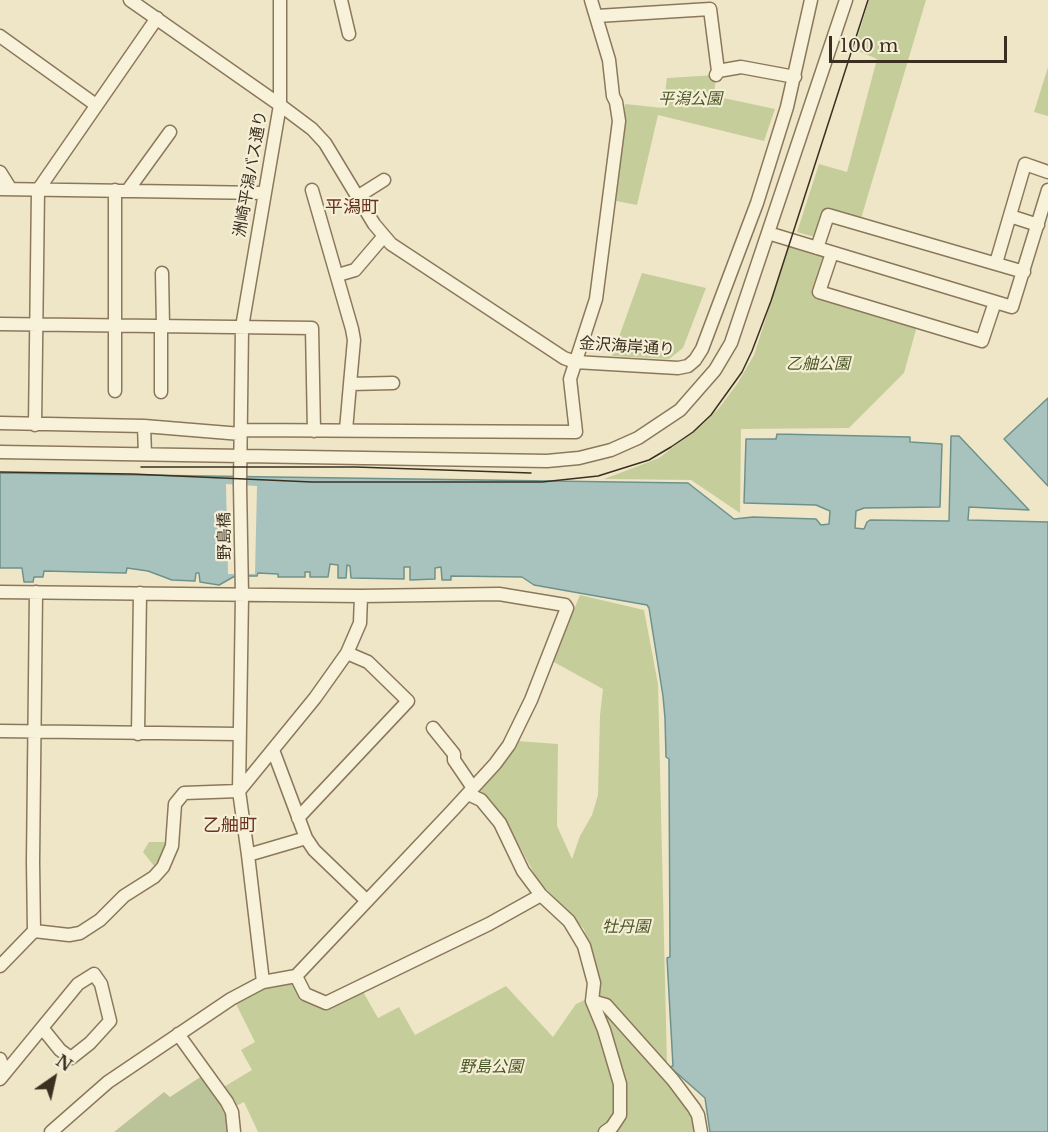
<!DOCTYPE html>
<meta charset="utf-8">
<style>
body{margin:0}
#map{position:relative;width:1048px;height:1132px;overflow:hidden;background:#efe6c7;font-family:"Libre Baskerville",serif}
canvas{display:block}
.north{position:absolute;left:24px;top:1048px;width:60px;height:60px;-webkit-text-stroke:4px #f6efd7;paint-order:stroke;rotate:34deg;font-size:16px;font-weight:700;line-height:24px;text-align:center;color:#3b2f20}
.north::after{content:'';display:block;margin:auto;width:21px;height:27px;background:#3b2f20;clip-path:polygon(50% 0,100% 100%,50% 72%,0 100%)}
.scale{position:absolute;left:829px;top:36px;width:178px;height:27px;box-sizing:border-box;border:3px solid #3b2f20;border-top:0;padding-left:8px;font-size:18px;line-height:21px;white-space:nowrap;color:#3b2f20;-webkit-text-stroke:4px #f6efd7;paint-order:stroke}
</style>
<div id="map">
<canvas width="1048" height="1132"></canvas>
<div class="north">N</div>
<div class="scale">100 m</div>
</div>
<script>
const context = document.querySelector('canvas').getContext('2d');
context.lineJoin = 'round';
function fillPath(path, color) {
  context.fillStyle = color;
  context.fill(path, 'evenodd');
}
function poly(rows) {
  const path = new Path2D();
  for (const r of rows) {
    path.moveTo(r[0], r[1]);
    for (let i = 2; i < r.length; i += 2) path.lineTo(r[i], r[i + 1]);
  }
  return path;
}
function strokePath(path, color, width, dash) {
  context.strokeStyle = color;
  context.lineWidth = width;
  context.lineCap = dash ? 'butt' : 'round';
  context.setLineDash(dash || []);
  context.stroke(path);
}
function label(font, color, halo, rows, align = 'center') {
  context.font = font + ' "Libre Baskerville","Noto Sans JP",serif';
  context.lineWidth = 4.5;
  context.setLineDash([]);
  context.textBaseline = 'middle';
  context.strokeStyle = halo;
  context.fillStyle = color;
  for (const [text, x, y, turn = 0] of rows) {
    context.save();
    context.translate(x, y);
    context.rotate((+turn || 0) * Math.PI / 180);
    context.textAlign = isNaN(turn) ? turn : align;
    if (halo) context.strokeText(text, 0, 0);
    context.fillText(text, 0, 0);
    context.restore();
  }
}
fillPath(poly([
 [869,0,926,0,860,222,826,212,818,238,797,232,819,164,847,172,877,59,854,49],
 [1048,67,1048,116,1034,112],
 [716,75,714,96,775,109,764,141,658,115,637,205,616,201,625,104,663,108,667,78],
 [789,246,824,257,814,297,917,326,904,373,849,428,741,429,740,513,691,480,604,479,659,458,703,424,719,408,737,384,754,355],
 [642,273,706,288,683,348,669,359,612,356],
 [580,595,644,610,658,684,667,1065,701,1105,705,1132,258,1132,244,1102,236,1106,222,1088,252,1070,241,1050,255,1042,235,1002,265,987,294,982,328,1007,362,990,378,1018,399,1007,415,1035,506,986,553,1037,576,1004,600,993,584,929,537,879,505,819,480,791,517,741,558,744,557,826,572,859,580,836,592,815,598,795,600,715,603,689,552,661],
 [149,842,166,842,161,857,154,866,143,852]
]), '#c5ce9a');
fillPath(poly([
 [202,1076,227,1108,231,1132,114,1132,164,1092,170,1097]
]), '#bbc399');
const water = poly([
 [1048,398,1048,486,1004,439,1048,398],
 [777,434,910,437,910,442,942,444,940,507,864,508,856,511,855,528,864,529,867,522,870,520,949,521,951,436,959,436,1029,510,969,507,968,520,1048,522,1048,1132,710,1132,705,1098,670,1067,673,1066,667,958,670,957,669,759,666,757,665,718,663,696,649,608,647,605,534,585,522,577,451,576,451,580,442,580,441,567,435,568,435,579,410,580,410,567,404,567,404,579,351,578,350,566,347,565,346,578,338,578,338,565,330,564,328,577,310,577,310,572,305,572,305,577,278,577,278,574,258,573,257,576,235,576,219,585,200,582,199,573,196,573,195,581,172,580,148,571,127,568,126,573,44,571,43,577,34,577,33,582,24,582,22,568,0,568,0,473,688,483,734,519,753,517,816,519,821,525,829,524,830,511,816,505,744,503,746,439,776,439,777,434]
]);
fillPath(water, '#a8c3bd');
strokePath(water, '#6e928b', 1.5);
fillPath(poly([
 [226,484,257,486,255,574,228,574]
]), '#efe6c7');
const minor = poly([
 [130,0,280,105,242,327,240,485,242,595,239,791,248,855,263,982],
 [280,0,280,105,312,129,325,143,374,224,391,244,564,358,575,362,678,368,688,366,695,360,702,349,757,203,787,107,811,0],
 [341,0,349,34],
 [597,16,710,9,718,71,716,75],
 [0,36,96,105],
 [718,71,741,67,795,77],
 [0,172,10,188],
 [0,189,265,193],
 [115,190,115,391],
 [128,190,170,132],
 [312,190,352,329,354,340,350,384],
 [357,197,384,180],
 [1010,216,1038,225],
 [768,233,1012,307,1048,190],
 [817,248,828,215,1024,272],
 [832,253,819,292,982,341,995,302],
 [996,263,1025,164,1048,172],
 [338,275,355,270,384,236],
 [0,324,312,328,314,431],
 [161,392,161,329,163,326,162,273],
 [0,423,144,426,241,434],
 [35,425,38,190,157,18],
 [144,426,145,454],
 [241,430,576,432,570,379,596,299,619,121,616,102,613,96,609,60,591,0],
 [346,430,350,384,393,383],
 [0,452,547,461,579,458,611,450,638,438,680,410,715,370,731,343,846,0],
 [0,592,361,596,499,594,565,605,567,608,531,700,509,745,495,764,451,812,296,976,263,982,231,999,108,1082,51,1132],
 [433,728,454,754,454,760,473,788],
 [0,731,238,734],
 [138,734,140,593],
 [273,750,306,838,314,850,367,901],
 [468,794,481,800,500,823,523,871,541,895,569,921,584,946,594,983,592,1001,604,1030,620,1084,620,1115,612,1127,605,1132],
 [298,818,408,701,368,662,347,653],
 [248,855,306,838],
 [34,931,33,862,36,592],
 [0,966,34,931,69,935,80,933,100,920,124,896,154,877,163,867,172,846,175,804,184,793,239,791,315,698,347,653,360,623,361,596],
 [296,976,305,994,326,1003,489,924,541,895],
 [592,1001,606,1005,673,1080,694,1108,698,1115,701,1132],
 [178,1034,227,1102,232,1112,234,1132],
 [0,1059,5,1073],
 [0,1079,78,984,94,974,101,984,110,1021,90,1043,71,1058,60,1050,43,1029]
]);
strokePath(minor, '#8b785c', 15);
strokePath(minor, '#f9f2db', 12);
strokePath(poly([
 [141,467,356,467,531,473],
 [0,472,132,474,312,482,542,482,598,476,649,460,671,447,693,432,711,415,742,372,752,351,771,301,868,0]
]), '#3b2f20', 1.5);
label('italic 16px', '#495826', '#f6efd7', [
 ["平潟公園",690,99],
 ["乙舳公園",818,364],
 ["牡丹園",626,927],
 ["野島公園",491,1067]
]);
label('16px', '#3b2f20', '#f6efd7', [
 ["洲崎平潟バス通り",251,174,-80],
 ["金沢海岸通り",627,347,4],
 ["野島橋",225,536,-91]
]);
label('18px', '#69321e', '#f6efd7', [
 ["平潟町",352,208],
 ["乙舳町",230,826]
]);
</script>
